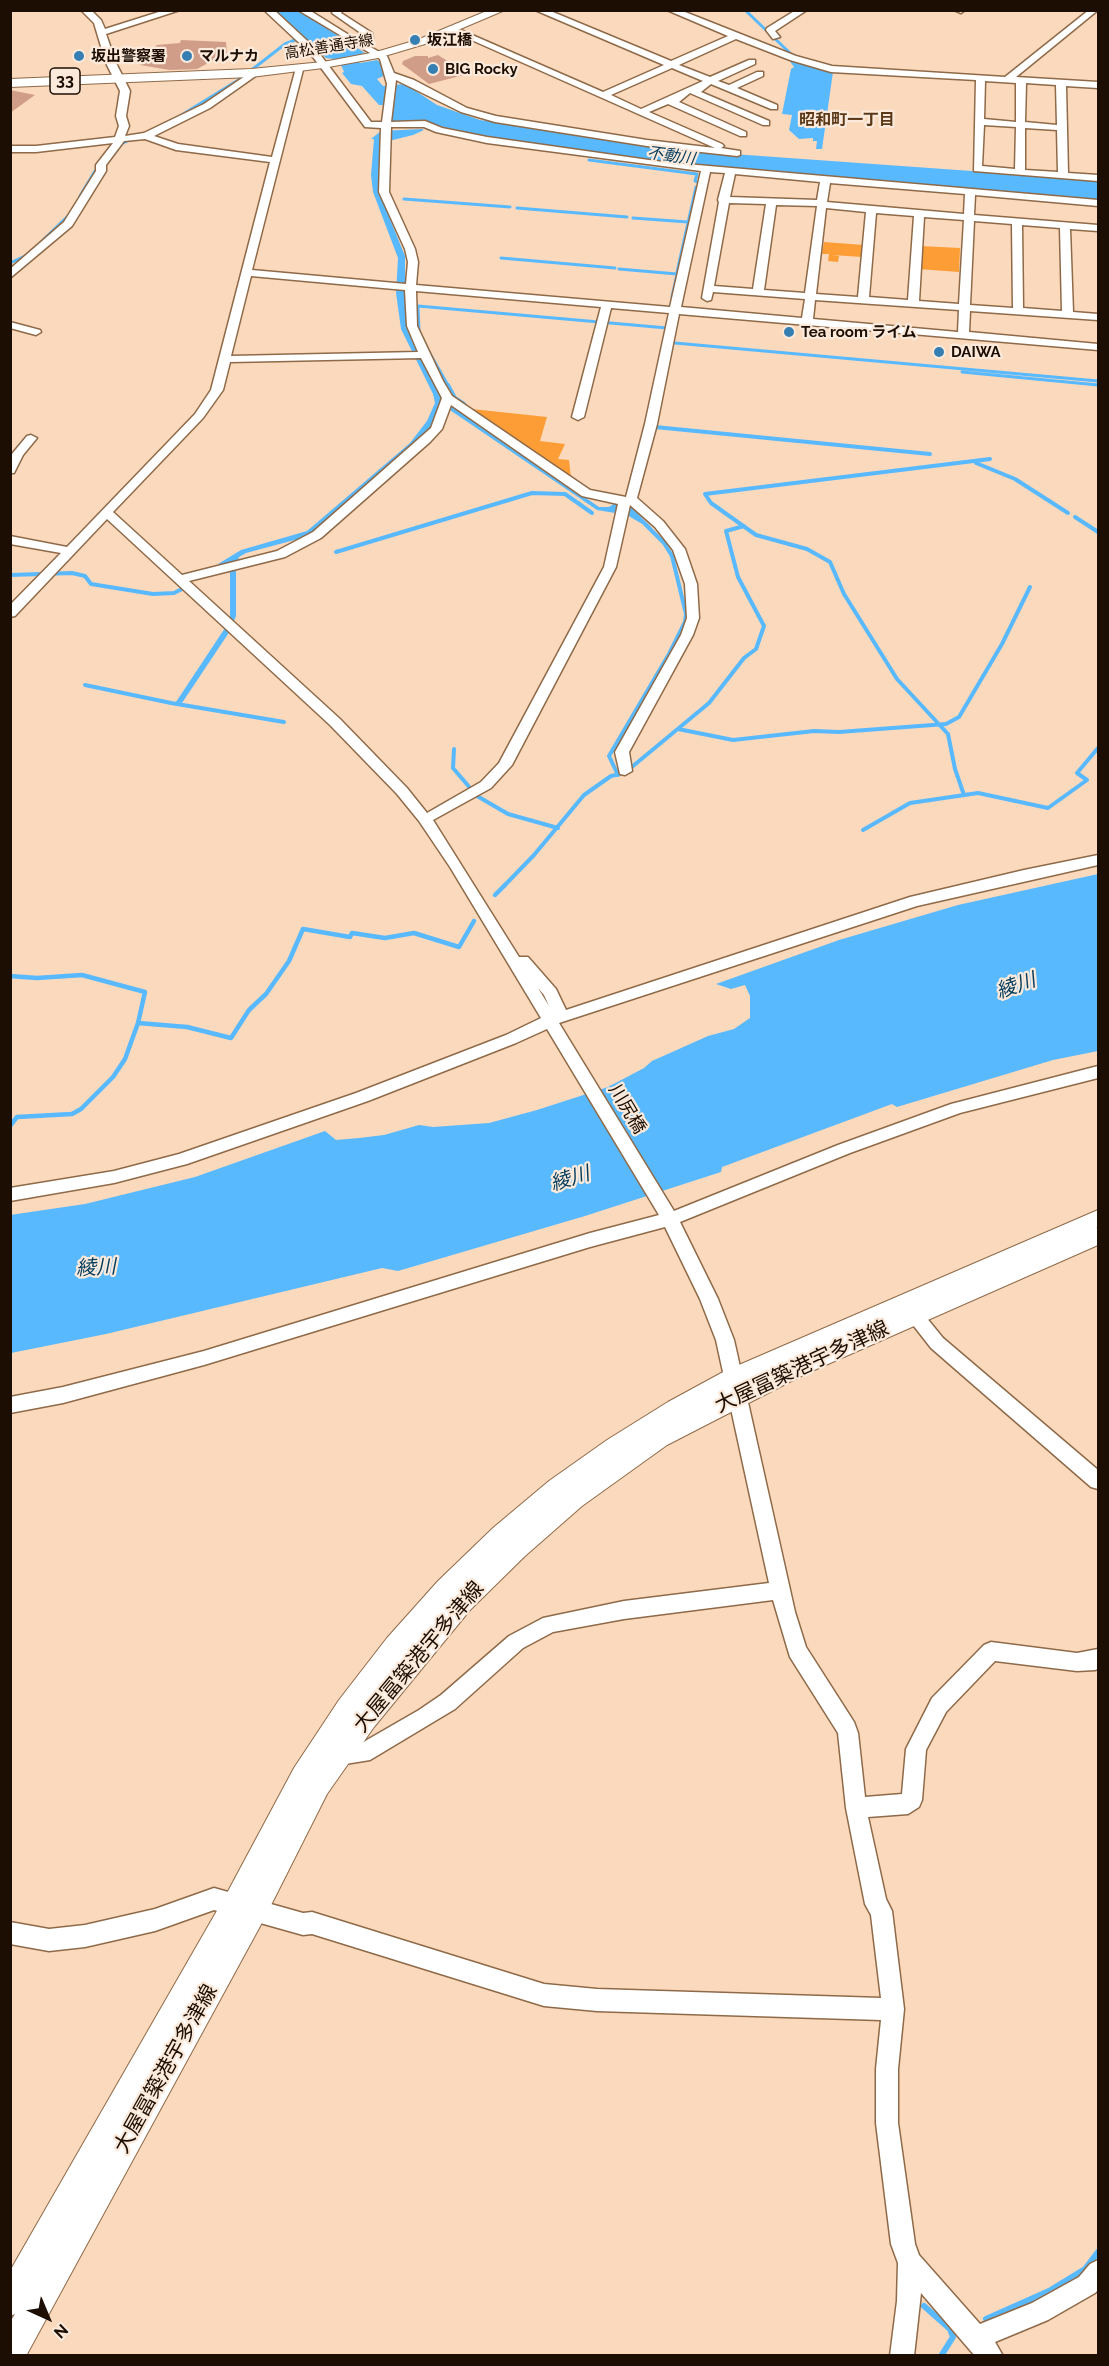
<!DOCTYPE html>
<meta charset="utf-8">
<style>
body{margin:0}
#map{position:relative;width:1109px;height:2366px;overflow:hidden;background:#fbd9bc;font-family:Raleway,sans-serif}
canvas{display:block}
.frame{position:absolute;inset:0;border:12px solid #1c0e03;pointer-events:none}
.north{position:absolute;left:18px;top:2288px;width:60px;height:60px;-webkit-text-stroke:4px #fbeadb;paint-order:stroke;rotate:136deg;font-size:16px;font-weight:700;line-height:24px;text-align:center;color:#1c0e03}
.north::after{content:'';display:block;margin:auto;width:21px;height:27px;background:#1c0e03;clip-path:polygon(50% 0,100% 100%,50% 72%,0 100%)}
</style>
<div id="map">
<canvas width="1109" height="2366"></canvas>
<div class="frame"></div>
<div class="north">N</div>
</div>
<script>
const context = document.querySelector('canvas').getContext('2d');
context.lineJoin = 'round';
function fillPath(path, color) {
  context.fillStyle = color;
  context.fill(path, 'evenodd');
}
function poly(rows) {
  const path = new Path2D();
  for (const r of rows) {
    path.moveTo(r[0], r[1]);
    for (let i = 2; i < r.length; i += 2) path.lineTo(r[i], r[i + 1]);
  }
  return path;
}
function strokePath(path, color, width, dash) {
  context.strokeStyle = color;
  context.lineWidth = width;
  context.lineCap = dash ? 'butt' : 'round';
  context.setLineDash(dash || []);
  context.stroke(path);
}
function label(font, color, halo, rows, align = 'center') {
  context.font = font + ' Raleway,"Noto Sans JP",sans-serif';
  context.lineWidth = 4.5;
  context.setLineDash([]);
  context.textBaseline = 'middle';
  context.strokeStyle = halo;
  context.fillStyle = color;
  for (const [text, x, y, turn = 0] of rows) {
    context.save();
    context.translate(x, y);
    context.rotate((+turn || 0) * Math.PI / 180);
    context.textAlign = isNaN(turn) ? turn : align;
    if (halo) context.strokeText(text, 0, 0);
    context.fillText(text, 0, 0);
    context.restore();
  }
}
fillPath(poly([
 [824,242,864,245,862,257,832,255,839,256,838,262,828,261,829,254,822,254],
 [920,246,960,248,959,272,918,269],
 [472,409,547,417,540,441,565,444,558,459,569,460,571,478,470,410]
]), '#fd9d36');
fillPath(poly([
 [298,10,365,53,353,56,360,63,377,60,383,64,386,75,377,79,383,86,405,84,437,105,480,120,733,154,1098,180,1098,200,652,162,491,139,428,123,391,121,393,105,379,105,362,86,351,84,342,73,344,72,342,67,334,59,326,58,273,11],
 [790,52,805,59,804,64,833,72,822,149,816,149,817,141,813,141,813,138,799,139,789,130,792,115,782,114,791,69,794,67,784,53],
 [422,129,424,130,413,135,381,143,379,147,379,192,405,256,405,314,408,329,441,397,599,507,609,507,615,503,631,507,651,527,649,528,627,515,597,510,441,404,432,427,426,436,315,531,302,538,246,553,239,557,236,568,236,616,230,631,182,703,176,702,225,628,230,616,230,564,218,564,241,550,307,531,410,443,427,421,435,403,433,394,401,329,396,293,398,258,373,192,371,175,374,139,371,139,381,131],
 [1098,874,1098,1051,1053,1060,897,1107,892,1104,722,1167,721,1172,585,1216,398,1271,382,1268,106,1334,11,1353,10,1215,85,1204,195,1177,325,1131,336,1140,359,1138,384,1135,419,1125,433,1127,489,1123,537,1110,608,1087,644,1068,652,1061,708,1036,734,1029,750,1018,750,996,745,985,731,989,716,984,839,940,958,905]
]), '#58b9fe');
strokePath(poly([
 [745,10,791,54],
 [180,116,240,79,285,44,300,38],
 [121,144,134,138],
 [589,160,697,174,695,181,697,182],
 [80,196,95,171],
 [404,199,510,207],
 [517,208,627,217],
 [633,218,688,222],
 [44,239,68,216],
 [501,258,615,268],
 [10,263,27,255],
 [619,269,677,274,672,297],
 [677,272,696,187],
 [419,331,418,306,667,328,666,333],
 [675,343,1098,381],
 [429,352,449,387],
 [962,372,1098,385]
]), '#58b9fe', 3);
strokePath(poly([
 [448,385,455,398,464,404],
 [655,427,930,454],
 [976,463,1015,479,1068,513],
 [1075,517,1098,532],
 [336,552,532,493,565,494,592,513],
 [10,575,72,573,85,576,91,584,153,594,174,593,182,589],
 [85,685,171,703,284,722],
 [678,729,733,740,814,731,839,732,946,724,959,717,1002,644,1030,587],
 [454,749,453,768,477,796,508,814,558,828],
 [627,771,709,703,744,658,756,649,764,626,738,577,726,531,744,526],
 [618,775,609,756,669,654,685,622,686,614,672,556,664,543,645,524],
 [964,795,955,769,948,734,897,679,844,594,830,562,807,549,756,535,711,503,705,494,990,459],
 [863,830,910,803,978,793,1048,808,1087,780,1077,773,1098,748],
 [504,886,534,855,584,795,611,776,620,774]
]), '#58b9fe', 4);
strokePath(poly([
 [495,895,505,885],
 [10,976,37,978,82,975,145,992,138,1023,125,1059,113,1077,81,1109,72,1114,17,1117,10,1126],
 [138,1023,187,1027,231,1038,249,1010,266,994,289,961,303,929,350,937,352,933,385,938,414,933,459,947,474,921]
]), '#58b9fe', 4.5);
strokePath(poly([
 [924,2306,950,2329,953,2337,941,2356],
 [986,2319,1049,2291,1085,2269,1098,2252]
]), '#58b9fe', 6);
fillPath(poly([
 [181,40,226,42,227,53,197,69,170,70,140,65,151,58,151,50,157,45,180,43],
 [438,55,465,72,462,73,464,75,429,84,402,64,403,61,415,56,428,56,428,58],
 [10,90,35,95,10,113]
]), '#d09d89');
const minor = poly([
 [81,10,91,10,101,20,105,29,165,10,180,10,106,34,116,63,130,91,126,116,129,126,125,136,144,133,204,104,254,70,257,71,257,75,210,108,154,136,178,144,272,157,296,68,304,66,252,270,406,284,408,262,405,249,379,192,381,128,365,127,310,53,264,10,274,10,316,49,371,122,382,122,387,84,380,59,298,10,309,10,357,40,365,36,332,13,334,10,343,10,341,13,372,33,373,39,363,43,387,56,394,73,414,80,467,108,496,116,647,140,715,148,449,30,456,28,603,92,664,65,535,10,548,10,671,61,728,36,667,10,680,10,796,56,832,66,1005,77,1089,10,1098,10,1016,77,1098,82,1098,88,1066,86,1068,173,1098,175,1098,181,974,171,976,80,831,72,790,60,736,39,679,65,710,77,749,60,755,60,755,64,718,81,729,85,757,72,763,72,763,76,737,88,777,105,777,109,771,109,711,84,701,92,769,121,769,125,763,125,690,93,679,102,746,132,746,136,740,136,668,104,649,112,722,144,724,146,721,148,740,151,740,155,737,156,647,146,495,122,461,112,396,80,391,122,425,121,442,128,487,137,663,162,1098,200,1098,206,975,195,974,215,1098,225,1098,231,1070,229,1073,312,1098,314,1098,320,970,311,969,332,1098,344,1098,350,679,314,657,424,637,498,663,521,685,549,697,584,699,618,693,635,629,752,632,771,625,775,620,774,615,752,681,635,687,618,685,584,673,550,655,527,630,505,616,567,512,765,491,788,433,820,519,957,528,957,556,989,566,1010,910,897,1024,870,1098,855,1098,865,917,906,559,1023,674,1211,838,1145,951,1104,1098,1066,1098,1078,960,1113,850,1153,680,1222,718,1299,734,1340,795,1612,806,1647,854,1722,858,1733,865,1797,902,1794,906,1749,932,1698,984,1645,991,1642,1077,1653,1098,1649,1098,1669,1095,1670,1077,1671,995,1661,946,1712,926,1750,922,1800,919,1807,908,1814,868,1817,886,1899,892,1911,904,2009,898,2069,898,2123,915,2244,919,2255,980,2324,1032,2303,1079,2277,1090,2264,1098,2260,1098,2290,1095,2293,1048,2320,995,2342,1003,2356,975,2356,921,2293,914,2356,890,2356,897,2301,898,2263,891,2244,876,2123,876,2069,881,2020,597,2011,544,2006,312,1934,303,1935,214,1910,155,1931,85,1947,49,1951,10,1944,10,1922,49,1929,85,1925,155,1909,214,1888,303,1913,312,1912,544,1984,597,1989,881,1998,871,1915,865,1904,846,1808,838,1733,790,1657,773,1600,624,1619,553,1632,523,1648,455,1709,370,1760,339,1765,332,1762,329,1755,332,1748,360,1744,419,1710,441,1695,509,1636,543,1618,624,1601,769,1583,716,1340,700,1299,665,1227,590,1247,204,1365,63,1403,10,1413,10,1397,63,1387,204,1351,590,1233,659,1215,547,1029,516,1043,368,1101,187,1164,114,1183,10,1201,10,1188,114,1171,179,1154,356,1093,506,1035,541,1018,450,867,419,821,397,794,330,725,107,519,15,616,10,617,10,605,61,553,10,544,10,536,67,547,195,414,211,390,270,162,176,150,145,139,124,141,106,165,106,171,72,226,10,278,10,269,64,222,96,171,96,165,113,143,36,152,10,152,10,146,36,146,115,137,119,126,116,116,120,91,106,63,94,23,81,10],
 [672,68,703,81,641,109,611,95,672,68],
 [985,81,1016,83,1016,122,984,119,985,81],
 [1026,83,1056,85,1057,125,1025,122,1026,83],
 [984,125,1016,127,1015,169,982,166,984,125],
 [391,127,424,127,436,132,487,143,701,171,670,307,416,285,418,262,415,249,389,192,391,127],
 [1025,128,1057,130,1058,172,1025,170,1025,128],
 [710,172,725,173,718,200,719,202,702,298,707,301,711,300,713,292,805,299,802,318,681,307,710,172],
 [735,174,820,182,817,200,730,197,735,174],
 [830,183,965,194,964,214,827,202,830,183],
 [729,203,766,204,753,289,714,286,729,203],
 [776,205,817,206,805,293,764,290,776,205],
 [826,208,866,212,858,297,816,294,826,208],
 [876,213,914,216,908,300,869,297,876,213],
 [924,217,964,220,959,304,919,301,924,217],
 [974,221,1012,224,1013,308,970,305,974,221],
 [1022,225,1060,228,1062,311,1023,308,1022,225],
 [251,276,405,290,407,326,418,352,231,356,251,276],
 [416,291,601,307,572,417,578,420,584,417,611,308,669,313,645,424,626,497,590,490,452,396,443,381,417,326,416,291],
 [815,300,959,310,958,332,813,319,815,300],
 [421,358,442,398,431,428,313,532,277,551,182,575,113,512,203,418,223,390,230,362,421,358],
 [451,405,582,496,618,504,604,567,499,763,481,782,427,813,407,788,340,719,189,581,285,557,321,538,430,442,442,429,451,405],
 [538,988,544,995,549,1006,538,988],
 [796,10,807,10,775,31,780,37,773,39,766,30,767,28,796,10],
 [954,10,965,10,961,13,954,10],
 [10,322,40,330,41,332,36,335,10,328,10,322],
 [31,435,37,438,23,455,14,473,10,473,12,454,27,436,31,435],
 [915,1309,921,1311,943,1338,1098,1470,1098,1489,1091,1487,931,1348,906,1316,909,1311,915,1309]
]);
const major = poly([
 [489,10,505,10,425,44,378,58,323,68,251,77,10,87,10,79,251,69,323,62,376,52,417,40,489,10],
 [1098,1210,1098,1227,1096,1228,1098,1228,1098,1245,803,1375,667,1445,582,1506,525,1556,470,1610,374,1727,327,1794,264,1919,26,2356,10,2356,10,2322,15,2314,10,2316,10,2271,226,1895,294,1768,339,1700,387,1638,438,1581,493,1528,549,1481,607,1440,668,1402,725,1371,1098,1210]
]);
strokePath(minor, '#8f6a48', 3);
strokePath(major, '#8f6a48', 2);
fillPath(minor, '#fff');
fillPath(major, '#fff');
for (const [x, y, r, color] of [
 [415,40,6,"#357fb3"],
 [79,56,6,"#357fb3"],
 [187,56,6,"#357fb3"],
 [433,69,6,"#357fb3"],
 [789,332,6,"#357fb3"],
 [939,352,6,"#357fb3"]
]) {
  const dot = new Path2D();
  dot.arc(x, y, r, 0, 2 * Math.PI);
  context.fillStyle = color;
  context.fill(dot);
  strokePath(dot, '#fbeadb', 2);
}
label('bold 15px', '#1c0e03', '#fbeadb', [
 ["坂江橋",427,40],
 ["坂出警察署",91,56],
 ["マルナカ",199,56],
 ["BIG Rocky",445,69],
 ["Tea room ライム",801,332],
 ["DAIWA",951,352]
], 'left');
label('15px', '#1c0e03', '#fbeadb', [
 ["高松善通寺線",329,47,-9]
]);
for (const [x, y, w] of [
 [65,81,30]
]) {
  const box = new Path2D();
  box.roundRect(x - w / 2, y - 13, w, 26, 4.5);
  context.fillStyle = '#fbeadb';
  context.fill(box);
  strokePath(box, '#1c0e03', 1.5);
}
label('bold 16px', '#1c0e03', null, [
 ["33",65,81]
]);
label('bold 16px', '#5b3918', '#fbeadb', [
 ["昭和町一丁目",847,120]
]);
label('italic 16px', '#043c5e', '#fbeadb', [
 ["不動川",671,156,8]
]);
label('18px', '#1c0e03', '#fbeadb', [
 ["川尻橋",627,1109,59]
]);
label('italic 20px', '#043c5e', '#fbeadb', [
 ["綾川",1016,986,-19],
 ["綾川",570,1179,-17],
 ["綾川",96,1268,-3]
]);
label('21px', '#1c0e03', '#fbeadb', [
 ["大屋冨築港宇多津線",802,1367,-25],
 ["大屋冨築港宇多津線",419,1657,-50],
 ["大屋冨築港宇多津線",166,2069,-61]
]);
</script>
